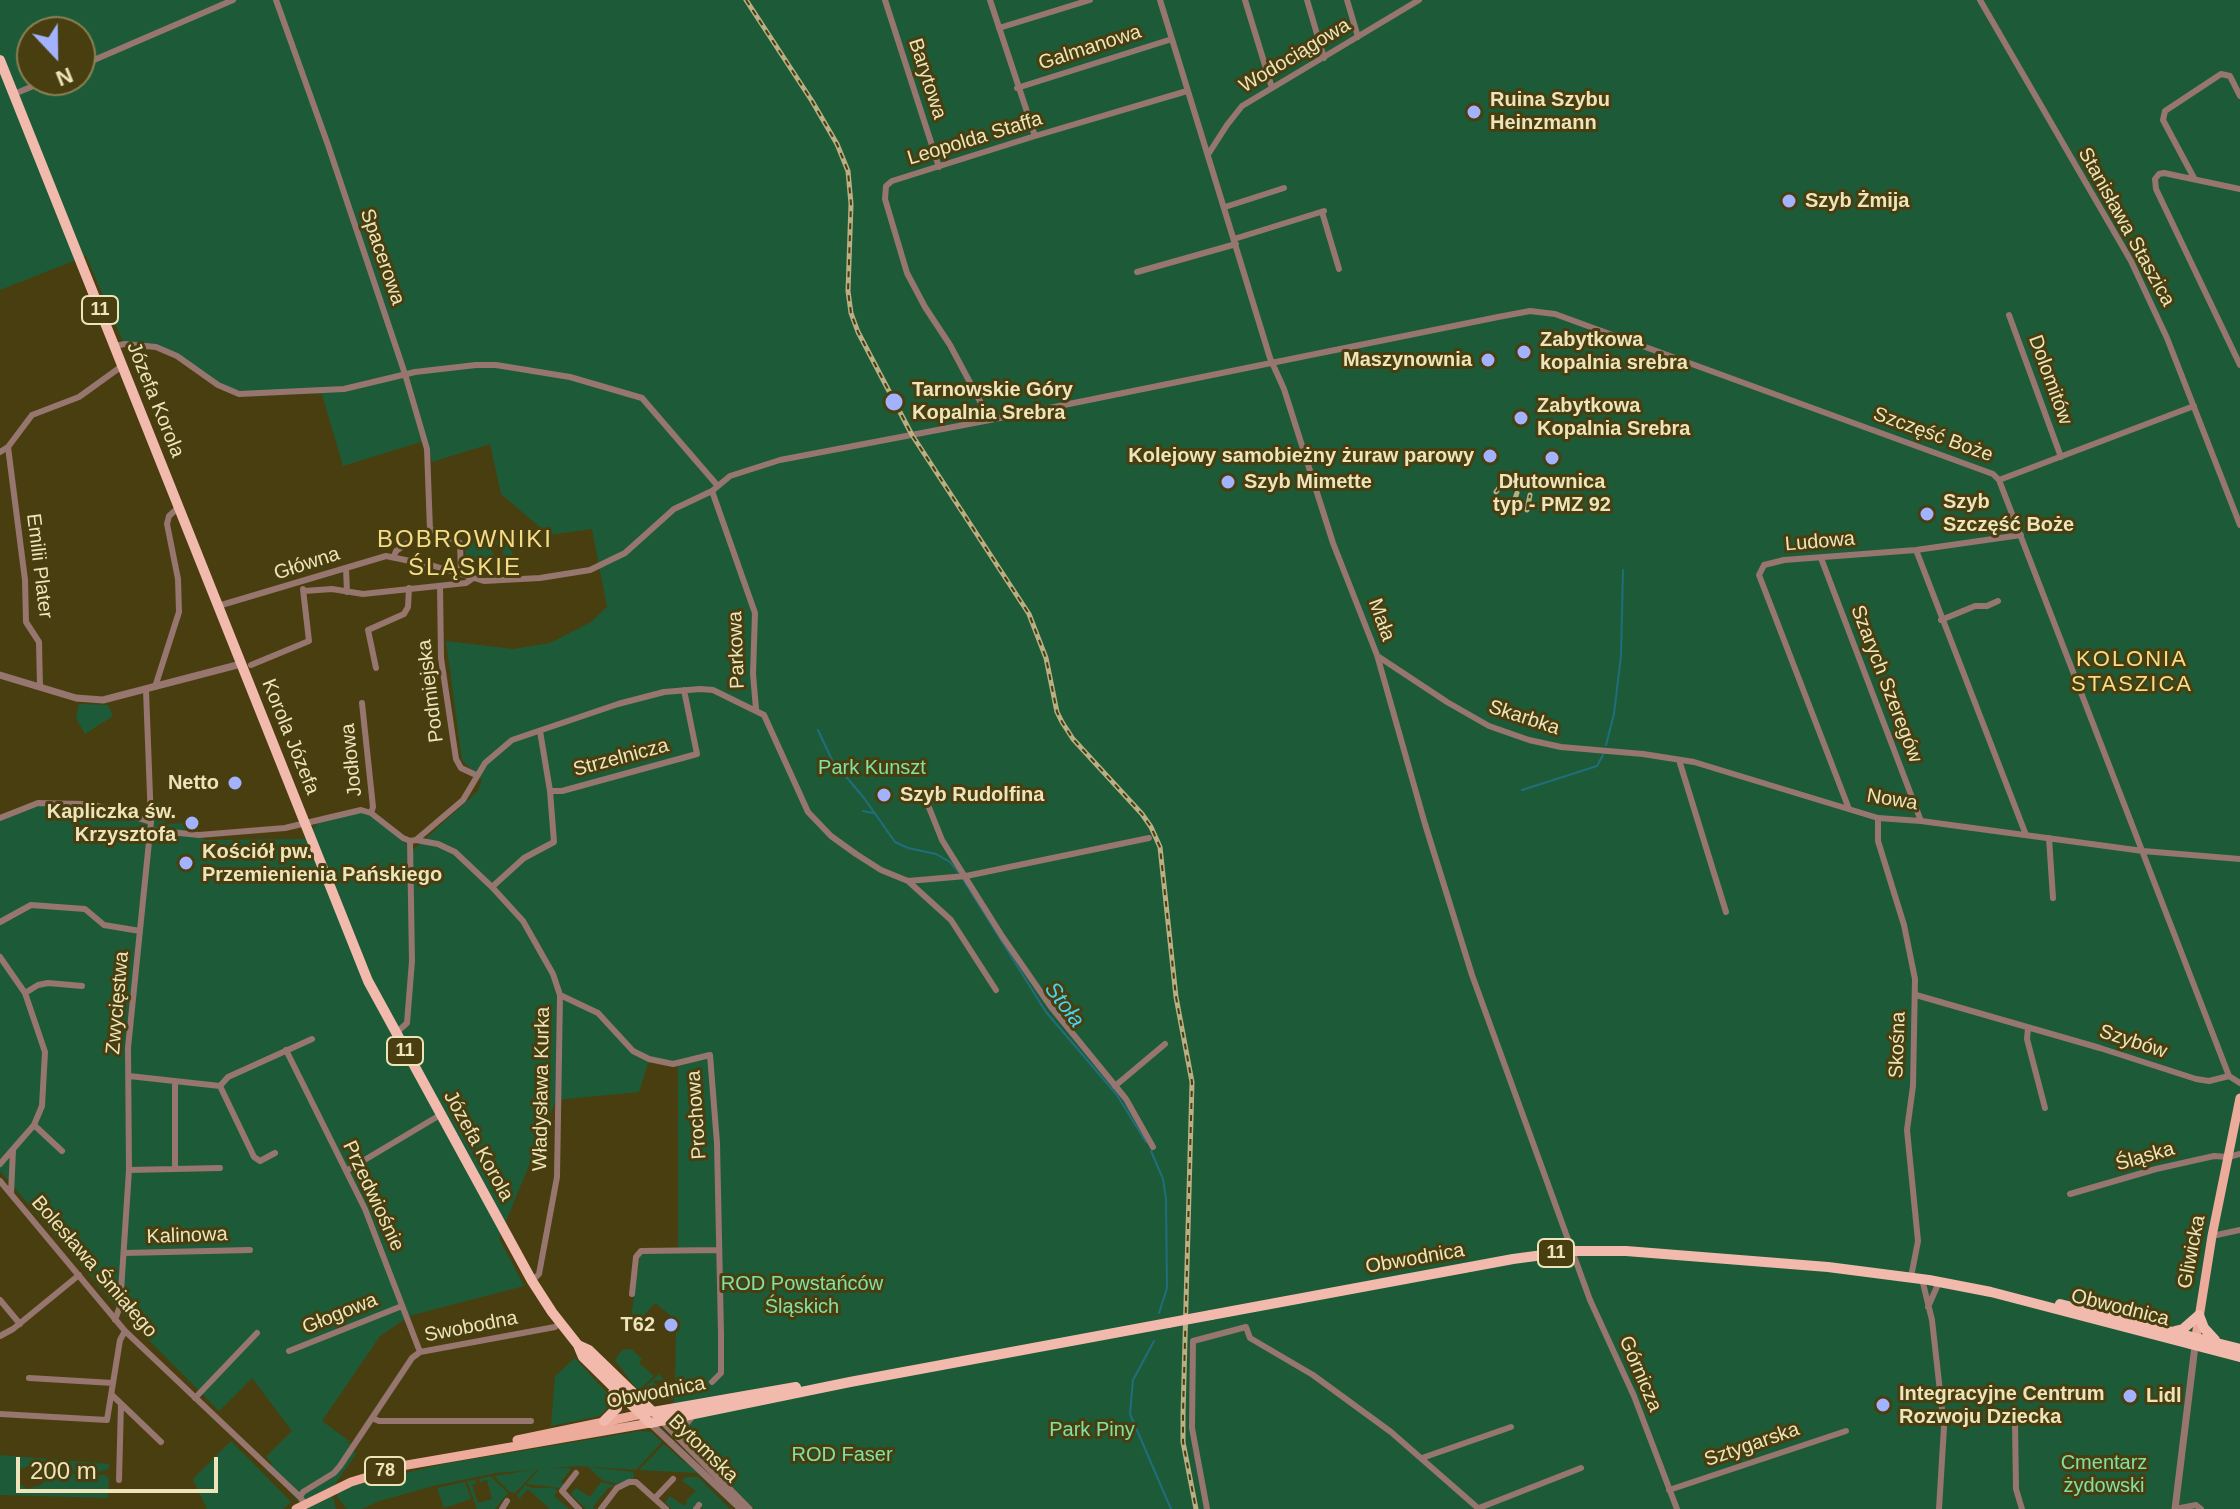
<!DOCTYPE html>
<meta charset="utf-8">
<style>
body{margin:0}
#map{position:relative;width:2240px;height:1509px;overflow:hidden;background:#493e0f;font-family:Arial,sans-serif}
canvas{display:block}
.north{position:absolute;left:16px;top:16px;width:80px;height:80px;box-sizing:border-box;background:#493e0f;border:2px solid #8b8054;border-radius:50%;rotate:158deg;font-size:22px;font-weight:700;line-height:32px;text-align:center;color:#eee4bb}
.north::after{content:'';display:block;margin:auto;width:28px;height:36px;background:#a3b2fd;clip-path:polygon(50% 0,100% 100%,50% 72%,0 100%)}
.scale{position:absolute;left:16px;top:1457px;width:202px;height:36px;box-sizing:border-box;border:4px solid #eee4bb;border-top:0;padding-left:10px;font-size:24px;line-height:28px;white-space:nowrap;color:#eee4bb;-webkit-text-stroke:6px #493e0f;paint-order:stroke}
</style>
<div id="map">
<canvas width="2240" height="1509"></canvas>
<div class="north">N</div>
<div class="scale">200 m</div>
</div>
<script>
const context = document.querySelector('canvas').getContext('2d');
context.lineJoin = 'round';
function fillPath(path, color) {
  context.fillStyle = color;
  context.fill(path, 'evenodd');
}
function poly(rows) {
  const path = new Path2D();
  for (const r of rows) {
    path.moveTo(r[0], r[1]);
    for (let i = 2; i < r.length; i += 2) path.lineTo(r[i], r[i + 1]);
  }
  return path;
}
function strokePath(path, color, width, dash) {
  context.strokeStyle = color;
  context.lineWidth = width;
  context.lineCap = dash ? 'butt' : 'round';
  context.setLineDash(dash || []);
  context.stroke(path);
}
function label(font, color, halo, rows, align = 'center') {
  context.font = font + ' Arial,sans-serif';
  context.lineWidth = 6;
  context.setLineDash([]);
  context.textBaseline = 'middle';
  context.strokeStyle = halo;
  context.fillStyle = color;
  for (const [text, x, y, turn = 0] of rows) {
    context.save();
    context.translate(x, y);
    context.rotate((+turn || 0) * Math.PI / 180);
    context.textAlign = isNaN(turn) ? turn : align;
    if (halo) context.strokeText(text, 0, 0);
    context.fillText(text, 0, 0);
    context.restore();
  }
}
fillPath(poly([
 [0,0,2240,0,2240,1509,754,1509,668,1421,674,1399,665,1400,640,1392,659,1374,665,1381,656,1380,653,1382,658,1386,665,1383,675,1390,676,1328,670,1322,670,1315,655,1303,629,1332,640,1255,646,1251,678,1251,678,1062,648,1063,639,1092,556,1100,499,1238,524,1286,409,1316,380,1336,322,1421,352,1443,341,1441,351,1444,349,1448,356,1454,327,1496,332,1494,336,1509,305,1509,283,1484,266,1470,272,1463,266,1457,292,1431,252,1378,219,1411,118,1309,0,1171,0,821,38,806,74,803,154,821,154,805,160,802,162,812,159,812,159,818,165,819,165,824,187,823,187,819,194,818,196,820,194,830,184,831,206,840,305,839,318,823,363,811,380,822,413,850,478,791,482,780,462,760,446,641,513,649,550,643,591,622,607,607,592,529,549,535,501,494,490,444,432,462,427,440,343,466,322,394,223,390,187,363,157,348,124,344,86,256,0,290],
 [32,32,80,32,80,80,32,80],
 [507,532,513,556,509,557,509,575,507,576,499,562,504,557,500,544,493,546,490,539,493,535],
 [485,537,496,559,483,565,465,557,466,542],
 [79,704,108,705,113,716,85,734,76,718],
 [631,1349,642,1359,639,1363,654,1376,638,1391,615,1360,622,1350],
 [575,1358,609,1395,610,1405,600,1416,551,1426,555,1376],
 [640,1431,651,1432,662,1442,636,1470,578,1466,496,1473,433,1486,379,1501,362,1509,347,1509,337,1497,337,1492,356,1485,443,1464],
 [231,1441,255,1465,291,1502,283,1509,207,1509,193,1479],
 [667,1442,735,1509,697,1473,639,1470,664,1444,691,1468],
 [0,1455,109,1464,109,1469,93,1473,28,1466,19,1470,17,1476,20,1484,28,1489,43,1484,45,1474,50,1470,81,1475,104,1475,109,1478,108,1498,0,1495],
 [588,1467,633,1472,634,1477,632,1481,618,1484,602,1480],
 [569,1468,571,1469,561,1482,564,1485,561,1488,526,1484,540,1469],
 [538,1469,515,1493,510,1492,494,1476],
 [490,1476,508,1493,495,1509,477,1509,467,1481,475,1480,477,1483,472,1485,478,1503,492,1499,487,1480,480,1482,479,1479],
 [687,1477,698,1477,730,1509,703,1509,698,1504,693,1509,672,1509,665,1502,670,1496,684,1506,687,1502,686,1500,696,1491,681,1480],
 [465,1482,471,1499,444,1508,437,1488],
 [601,1482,616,1486,608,1488,593,1507,595,1509,586,1509,571,1494,576,1488,590,1497],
 [525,1485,532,1488,553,1488,558,1491,554,1496,569,1509,550,1509,528,1489,520,1498,522,1503,517,1495]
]), '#1d5b38');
strokePath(poly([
 [818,730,832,760,864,798,895,842,908,848,936,854,950,862,958,872],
 [1606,745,1614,714,1621,655,1623,570],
 [1522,790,1597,766,1603,755],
 [863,811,873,813],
 [964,881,1046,1012,1117,1095,1146,1142],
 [1151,1151,1163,1179,1166,1199,1167,1288,1159,1313],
 [1154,1341,1133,1380,1130,1414,1171,1509]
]), '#216d7d', 2);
strokePath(poly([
 [276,0,328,145,405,374,427,449,430,530],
 [885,0,939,167],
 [990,0,1035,136],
 [1160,0,1270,358,1284,389,1333,543,1377,655,1425,824,1472,975,1590,1300,1634,1396,1677,1509],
 [1245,0,1272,88],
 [1307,0,1324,58],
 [1347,0,1358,37],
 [1980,0,2131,261,2167,338,2240,525],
 [999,28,1090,0],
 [80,66,233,0],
 [1017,88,1172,39],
 [14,94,48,80],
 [1209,153,1227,125,1242,106,1419,0],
 [2194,178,2163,120,2165,111,2221,74,2230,76,2240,96],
 [2240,189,2164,173,2159,174,2155,179,2156,189,2240,365],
 [1225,207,1284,188],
 [1322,212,1339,269],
 [1234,239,1324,211],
 [1137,272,1236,244],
 [2009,315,2061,457],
 [114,346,125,344,156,347,177,356,218,385,239,394,344,389,415,372,476,365,496,365,570,377,642,398,717,485],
 [990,420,950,345,925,307,907,273,885,199,886,186,892,181,1035,136,1187,91],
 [8,447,25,580,26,622,39,642,40,687],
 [0,452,8,447,32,415,79,397,122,366],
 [1999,480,2194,406],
 [712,491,755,613,753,674,756,709],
 [1916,550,2026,835],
 [394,556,396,551,421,534,430,530,437,531,460,543,461,574],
 [1821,558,1921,821],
 [346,568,347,592],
 [440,586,441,658,456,759,461,768,476,775],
 [304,591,332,589,363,594,466,583,473,578],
 [218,606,386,556,434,566,484,581,540,578,590,570,625,553,674,509,712,491,730,476,780,460,990,420,1498,317,1530,311,1555,314,1993,474,1999,480,2229,1076,2240,1083],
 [1941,620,1975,606,1987,606,1998,601],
 [1379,657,1447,702,1489,726,1529,740,1561,747,1643,754,1694,762,1878,818,1921,821,2143,851,2240,859],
 [251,665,309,641,303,589],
 [376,668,368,630,404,614,408,607,409,588],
 [155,687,179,612,178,579,167,524,169,516,179,507],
 [362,703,373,807,371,813],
 [540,731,550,791,562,791,697,754,684,690],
 [1679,760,1726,912],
 [926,800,942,840,1002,936,1051,1007,1126,1099,1153,1147],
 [1849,809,1759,575,1764,565,1784,560,1916,550,2021,535],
 [0,818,38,803,84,804,95,805,151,822],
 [1878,818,1878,841,1904,925,1915,979,1913,1086,1907,1130,1918,1241,1911,1277],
 [151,830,199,835,285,828,361,810,371,813,403,838,410,841],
 [2049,838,2053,898],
 [416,840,438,844,455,852,492,887,523,921,553,974,560,995,557,1177,539,1274,532,1281],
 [410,841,416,840,463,800,485,763,512,740,618,704,664,692,700,689,713,690,764,715,808,812,831,836,856,854,881,870,908,881,966,876,1149,838],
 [908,881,951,920,996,990],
 [492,887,524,858,554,842,550,791],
 [0,922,31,905,85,909,104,925,140,931],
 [0,957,25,993,45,1052,42,1106,34,1125,0,1164],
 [25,993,38,985,48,983,82,986],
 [560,995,598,1013,633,1051,649,1059,673,1064,710,1055,717,1143,721,1333,721,1373,712,1382],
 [1916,995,2100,1048,2196,1079,2209,1081,2229,1076],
 [2028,1028,2027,1039,2045,1108],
 [396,1033,407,1023,412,961,410,841],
 [286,1050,365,1209,420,1352],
 [129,1076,220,1086,254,1157,260,1161,275,1153],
 [220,1086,228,1077,312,1039],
 [1115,1086,1165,1044],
 [34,1125,62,1151],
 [175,1169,175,1081],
 [129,1170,220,1168],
 [346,1171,440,1115],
 [0,1181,125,1331,300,1497,305,1504],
 [11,1194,13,1150],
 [2070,1194,2156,1169,2214,1156,2229,1157,2240,1154],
 [2212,1236,2240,1230],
 [125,1253,250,1250],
 [1922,1279,1932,1320,1944,1427,1939,1509],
 [632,1294,636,1257,641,1251,718,1250],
 [0,1300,20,1324],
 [1928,1307,1939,1282],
 [115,1320,120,1306,129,1170,128,1048,151,822,146,690],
 [0,1336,13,1329,79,1275],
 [289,1351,402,1306],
 [29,1378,113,1383],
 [112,1395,161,1442],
 [195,1398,257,1333],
 [0,1414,107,1420,120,1340,125,1331],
 [372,1418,379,1421,531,1421],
 [2015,1423,2016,1489,2022,1509],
 [1422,1458,1511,1427],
 [576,1473,562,1491,579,1509],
 [119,1480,121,1404],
 [1669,1490,1846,1431],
 [300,1497,303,1492,334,1473,340,1466,412,1358,420,1352,555,1327,560,1323],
 [655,1498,673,1479],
 [1479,1508,1581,1468],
 [502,1509,507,1501],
 [601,1509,617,1488,629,1482,636,1482,666,1509],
 [696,1509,699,1505],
 [1207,1509,1192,1428,1193,1341,1246,1327,1250,1338,1313,1375,1391,1432,1479,1509],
 [2175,1509,2196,1505,2201,1509]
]), '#96766e', 6);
strokePath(poly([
 [0,675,76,698,103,700,241,664],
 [662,1421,749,1509],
 [650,1423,741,1509],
 [686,1443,684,1426,693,1415],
 [2175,1509,2195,1346]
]), '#96766e', 7);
strokePath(poly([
 [2195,1343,2212,1236,2240,1098],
 [517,1440,647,1413],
 [296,1509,351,1482,407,1465,650,1423]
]), '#ecab9b', 9);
strokePath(poly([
 [0,60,368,981,532,1281,552,1312,578,1345,583,1357,650,1423,850,1382,1168,1323],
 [2060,1304,2240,1349],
 [1211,1315,1513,1259,1573,1251,1626,1251,1828,1267,1929,1280,1991,1292,2240,1357],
 [2175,1331,2183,1329,2199,1315,2204,1328,2215,1340],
 [578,1345,589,1350,653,1412,796,1387],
 [604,1421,617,1408,617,1397,613,1393]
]), '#f2baac', 10);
const rail = poly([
 [746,0,812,101,837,144,848,171,851,204,848,291,851,313,858,332,912,435,1029,614,1046,658,1057,712,1062,722,1073,739,1142,814,1151,827,1160,847,1176,997,1192,1082,1183,1414,1183,1442,1196,1509],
 [1490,454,1491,458],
 [1496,492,1502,484],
 [1513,504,1517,493],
 [1527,510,1530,495]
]);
strokePath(rail, '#baaf84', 5);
strokePath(rail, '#493e0f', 2, [6]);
strokePath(poly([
 [1168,1323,1211,1315]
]), '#f2baac', 10);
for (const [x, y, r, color] of [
 [1474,112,8,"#a3b2fd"],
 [1789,201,8,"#a3b2fd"],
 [1524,352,8,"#a3b2fd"],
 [1488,360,8,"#a3b2fd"],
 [894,402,10,"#a3b2fd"],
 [1521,418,8,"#a3b2fd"],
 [1490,456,8,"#a3b2fd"],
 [1552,458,8,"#a3b2fd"],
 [1228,482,8,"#a3b2fd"],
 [1927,514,8,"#a3b2fd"],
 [235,783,8,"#a3b2fd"],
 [884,795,8,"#a3b2fd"],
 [192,823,8,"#a3b2fd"],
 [186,863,8,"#a3b2fd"],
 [671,1325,8,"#a3b2fd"],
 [2130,1396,8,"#a3b2fd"],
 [1883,1405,8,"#a3b2fd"]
]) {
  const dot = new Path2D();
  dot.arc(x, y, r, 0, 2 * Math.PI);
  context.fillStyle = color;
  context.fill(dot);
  strokePath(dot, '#493e0f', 3);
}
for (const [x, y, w] of [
 [100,310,36],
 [405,1051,36],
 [1556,1253,36],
 [385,1471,40]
]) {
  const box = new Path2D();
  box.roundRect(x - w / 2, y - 14, w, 28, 6);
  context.fillStyle = '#493e0f';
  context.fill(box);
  strokePath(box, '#eee4bb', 2);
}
label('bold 18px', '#eee4bb', null, [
 ["11",100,310],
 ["11",405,1051],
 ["11",1556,1253],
 ["78",385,1471]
]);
label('20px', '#eee4bb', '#493e0f', [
 ["Galmanowa",1090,48,-18],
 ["Wodociągowa",1295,56,-31],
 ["Barytowa",927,79,72],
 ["Leopolda Staffa",975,139,-17],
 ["Stanisława Staszica",2126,227,61],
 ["Spacerowa",382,257,71],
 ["Dolomitów",2050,380,70],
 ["Józefa Korola",155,400,68],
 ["Szczęść Boże",1933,435,20],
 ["Ludowa",1820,542,-5],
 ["Główna",307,564,-18],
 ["Emilii Plater",39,566,83],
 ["Mała",1381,620,70],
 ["Parkowa",737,650,-92],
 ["Szarych Szeregów",1886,684,69],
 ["Podmiejska",431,691,-97],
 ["Skarbka",1524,718,18],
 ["Korola Józefa",290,737,68],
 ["Strzelnicza",621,758,-15],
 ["Jodłowa",352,760,-96],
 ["Nowa",1892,800,9],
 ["Zwycięstwa",118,1003,-85],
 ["Szybów",2133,1042,18],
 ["Skośna",1898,1045,-88],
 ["Władysława Kurka",542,1089,-89],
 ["Prochowa",697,1115,-94],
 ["Józefa Korola",478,1146,61],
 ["Śląska",2145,1157,-16],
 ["Przedwiośnie",373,1196,65],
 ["Kalinowa",187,1236,-2],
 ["Gliwicka",2192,1252,-79],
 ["Obwodnica",1415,1259,-10],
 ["Bolesława Śmiałego",94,1267,49],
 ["Obwodnica",2120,1308,14],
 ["Głogowa",340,1314,-22],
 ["Swobodna",471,1327,-11],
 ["Górnicza",1640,1374,67],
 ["Obwodnica",656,1393,-11],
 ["Sztygarska",1752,1445,-19],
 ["Bytomska",703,1449,44]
]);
label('bold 20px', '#eee4bb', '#493e0f', [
 ["Ruina Szybu",1490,100],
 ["Heinzmann",1490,123],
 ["Szyb Żmija",1805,201],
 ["Zabytkowa",1540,340],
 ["kopalnia srebra",1540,363],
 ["Maszynownia",1472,360,"right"],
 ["Tarnowskie Góry",912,390],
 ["Kopalnia Srebra",912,413],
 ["Zabytkowa",1537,406],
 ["Kopalnia Srebra",1537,429],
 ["Kolejowy samobieżny żuraw parowy",1474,456,"right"],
 ["Szyb Mimette",1244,482],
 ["Dłutownica",1552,482,"center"],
 ["typ - PMZ 92",1552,505,"center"],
 ["Szyb",1943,502],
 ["Szczęść Boże",1943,525],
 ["Netto",219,783,"right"],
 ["Szyb Rudolfina",900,795],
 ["Kapliczka św.",176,812,"right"],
 ["Krzysztofa",176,835,"right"],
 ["Kościół pw.",202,852],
 ["Przemienienia Pańskiego",202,875],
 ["T62",655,1325,"right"],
 ["Integracyjne Centrum",1899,1394],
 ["Rozwoju Dziecka",1899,1417],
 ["Lidl",2146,1396]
], 'left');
label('20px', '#81e0a4', '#493e0f', [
 ["Park Kunszt",872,768],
 ["ROD Powstańców",802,1284],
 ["Śląskich",802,1307],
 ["Park Piny",1092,1430],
 ["ROD Faser",842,1455],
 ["Cmentarz",2104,1463],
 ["żydowski",2104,1486]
]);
context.letterSpacing = '2px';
label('22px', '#f5dd88', '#493e0f', [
 ["KOLONIA",2132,660],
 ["STASZICA",2132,685]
]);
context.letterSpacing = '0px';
label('italic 22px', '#46d4f1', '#493e0f', [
 ["Stoła",1064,1005,53]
]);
context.letterSpacing = '2px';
label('24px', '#f5dd88', '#493e0f', [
 ["BOBROWNIKI",465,540],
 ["ŚLĄSKIE",465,568]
]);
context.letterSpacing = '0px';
</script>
